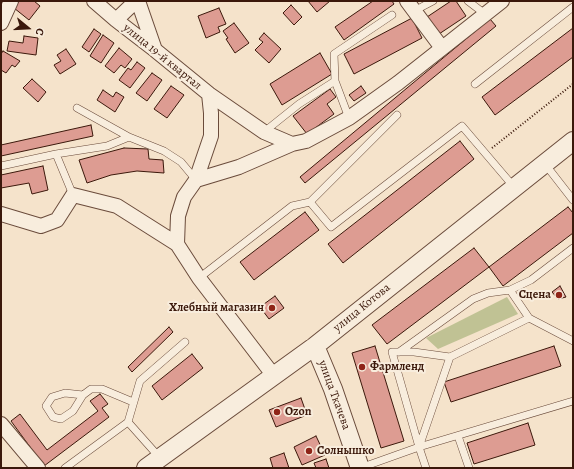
<!DOCTYPE html>
<meta charset="utf-8">
<style>
body{margin:0}
#map{position:relative;width:574px;height:469px;overflow:hidden;background:#f5e3cb;font-family:Alegreya,serif}
canvas{display:block}
.frame{position:absolute;inset:0;border:2px solid #3b180b;pointer-events:none}
.north{position:absolute;left:8px;top:8px;width:40px;height:40px;-webkit-text-stroke:3px #f8eddd;paint-order:stroke;rotate:108deg;font-size:11px;font-weight:700;line-height:16px;text-align:center;color:#3b180b}
.north::after{content:'';display:block;margin:auto;width:14px;height:18px;background:#3b180b;clip-path:polygon(50% 0,100% 100%,50% 72%,0 100%)}
</style>
<div id="map">
<canvas width="574" height="469"></canvas>
<div class="frame"></div>
<div class="north">С</div>
</div>
<script>
const context = document.querySelector('canvas').getContext('2d');
context.lineJoin = 'round';
function fillPath(path, color) {
  context.fillStyle = color;
  context.fill(path, 'evenodd');
}
function poly(rows) {
  const path = new Path2D();
  for (const r of rows) {
    path.moveTo(r[0], r[1]);
    for (let i = 2; i < r.length; i += 2) path.lineTo(r[i], r[i + 1]);
  }
  return path;
}
function strokePath(path, color, width, dash) {
  context.strokeStyle = color;
  context.lineWidth = width;
  context.lineCap = dash ? 'butt' : 'round';
  context.setLineDash(dash || []);
  context.stroke(path);
}
function label(font, color, halo, rows, align = 'center') {
  context.font = font + ' Alegreya,serif';
  context.lineWidth = 4;
  context.setLineDash([]);
  context.textBaseline = 'middle';
  context.strokeStyle = halo;
  context.fillStyle = color;
  for (const [text, x, y, turn = 0] of rows) {
    context.save();
    context.translate(x, y);
    context.rotate((+turn || 0) * Math.PI / 180);
    context.textAlign = isNaN(turn) ? turn : align;
    if (halo) context.strokeText(text, 0, 0);
    context.fillText(text, 0, 0);
    context.restore();
  }
}
fillPath(poly([
 [507,297,518,314,438,349,426,338]
]), '#c0c294');
const building = poly([
 [19,1,34,1,40,6,29,20,14,8,19,1],
 [308,1,330,1,317,12,308,1],
 [373,1,392,1,394,4,344,40,335,27,373,1],
 [451,1,456,1,466,16,439,34,427,17,451,1],
 [291,5,302,17,294,25,283,13,291,5],
 [219,8,226,24,218,27,220,32,206,38,198,16,219,8],
 [412,18,422,38,354,74,344,54,412,18],
 [490,19,496,26,305,183,300,177,490,19],
 [234,23,249,43,235,53,226,39,228,38,223,31,234,23],
 [573,28,573,57,495,115,482,97,573,28],
 [94,29,101,34,89,52,82,47,94,29],
 [264,33,281,49,269,63,255,50,263,42,259,39,264,33],
 [103,35,114,43,101,63,90,56,103,35],
 [24,36,38,38,36,55,7,51,9,41,23,43,24,36],
 [119,48,132,59,125,68,121,65,114,73,105,66,119,48],
 [66,49,76,64,60,74,54,65,61,61,57,55,66,49],
 [3,51,20,61,15,67,12,65,6,73,1,70,1,54,3,51],
 [320,53,332,74,282,105,270,84,320,53],
 [137,62,145,68,130,88,119,80,128,68,131,70,137,62],
 [152,73,162,80,147,101,136,93,152,73],
 [32,79,46,92,38,102,23,88,32,79],
 [171,86,184,95,167,118,154,109,171,86],
 [361,86,366,93,354,101,349,95,361,86],
 [330,89,336,97,327,104,334,114,307,134,293,116,330,89],
 [103,90,113,97,116,92,124,97,115,112,97,100,103,90],
 [91,125,93,136,1,156,1,145,91,125],
 [460,141,474,159,343,263,328,244,460,141],
 [124,148,148,149,149,159,163,160,164,173,137,171,111,175,87,183,79,160,124,148],
 [43,166,48,190,32,194,29,183,1,188,1,175,43,166],
 [568,207,573,213,573,233,503,286,489,267,568,207],
 [305,212,319,230,254,280,240,262,305,212],
 [474,248,489,267,387,344,372,325,474,248],
 [560,286,566,297,558,299,552,292,560,286],
 [275,296,284,308,269,319,260,307,275,296],
 [169,327,173,332,132,372,128,367,169,327],
 [375,346,404,441,381,448,352,353,375,346],
 [554,346,561,366,451,402,444,382,554,346],
 [192,354,203,368,162,400,152,386,192,354],
 [100,394,108,404,102,408,109,417,44,466,11,421,20,414,47,450,98,411,90,401,100,394],
 [301,398,307,415,276,427,269,410,301,398],
 [528,423,535,445,474,464,467,443,528,423],
 [316,436,325,455,302,465,294,447,316,436],
 [284,453,289,468,273,468,270,458,284,453],
 [326,459,329,468,316,468,314,463,326,459]
]);
fillPath(building, '#dd9c92');
strokePath(building, '#3b180b', 1);
const service = poly([
 [468,1,485,14],
 [414,11,433,1],
 [335,81,349,118],
 [475,84,573,7],
 [77,108,129,137],
 [264,132,299,104,335,81,334,54,392,15],
 [56,154,107,146,129,137,164,151,181,162,196,180],
 [545,164,573,200],
 [1,166,56,154,73,195],
 [310,202,331,227,462,126,514,187],
 [199,278,292,206,310,202,397,115],
 [510,290,529,318],
 [573,341,529,318,450,357,414,352,392,352,419,447,573,401],
 [399,352,473,299,488,293,510,290,531,280,573,248],
 [83,395,73,411,61,419,53,417,46,406,52,397,65,393,83,395,91,389,102,389,133,402],
 [458,436,469,468],
 [419,447,450,357],
 [160,458,128,422,140,381,185,342],
 [65,468,128,422],
 [360,468,419,447,426,468]
]);
const minor = poly([
 [94,1,116,20,155,50,209,94,264,132,292,144,306,141,349,118,398,83,502,1],
 [138,1,155,50],
 [407,1,442,48],
 [116,20,136,1],
 [1,23,11,1],
 [209,94,211,113,211,136,196,180,184,197,178,216,177,244,199,278,274,376],
 [196,180,239,167,292,144],
 [1,214,41,226,57,220,73,195,117,206,177,244],
 [1,424,38,468]
]);
const tertiary = poly([
 [315,346,333,389,360,468],
 [146,468,315,346,573,141]
]);
strokePath(service, '#6a4b3b', 8);
strokePath(minor, '#6a4b3b', 16);
strokePath(tertiary, '#6a4b3b', 20);
strokePath(poly([
 [492,148,573,84]
]), '#3b180b', 2, [1, 2]);
strokePath(service, '#f8eddd', 7);
strokePath(minor, '#f8eddd', 14);
strokePath(tertiary, '#f8eddd', 18);
for (const [x, y, r, color] of [
 [559,295,4,"#8f2418"],
 [272,308,4,"#8f2418"],
 [362,367,4,"#8f2418"],
 [277,412,4,"#8f2418"],
 [309,451,4,"#8f2418"]
]) {
  const dot = new Path2D();
  dot.arc(x, y, r, 0, 2 * Math.PI);
  context.fillStyle = color;
  context.fill(dot);
  strokePath(dot, '#f8eddd', 1.5);
}
label('12px', '#3b180b', '#f8eddd', [
 ["улица 19-й квартал",162,57,39],
 ["улица Котова",362,308,-39],
 ["улица Ткачева",334,395,70]
]);
label('bold 12px', '#3b180b', '#f8eddd', [
 ["Сцена",551,295,"right"],
 ["Хлебный магазин",264,308,"right"],
 ["Фармленд",370,367],
 ["Ozon",285,412],
 ["Солнышко",317,451]
], 'left');
</script>
